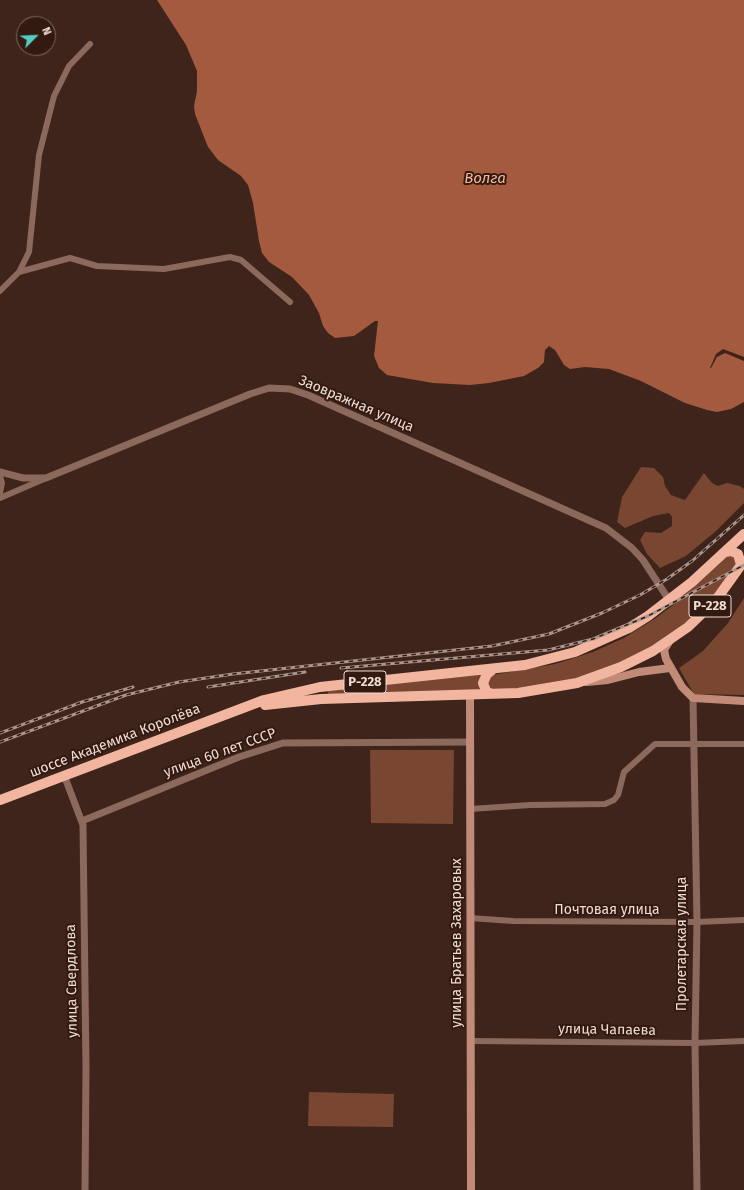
<!DOCTYPE html>
<meta charset="utf-8">
<style>
body{margin:0}
#map{position:relative;width:744px;height:1190px;overflow:hidden;background:#3e241a;font-family:"Fira Sans",sans-serif}
canvas{display:block}
.north{position:absolute;left:16px;top:16px;width:40px;height:40px;box-sizing:border-box;background:#331a11;border:1px solid #7e685f;border-radius:50%;rotate:66deg;font-size:11px;font-weight:700;line-height:16px;text-align:center;color:#eedcd5}
.north::after{content:'';display:block;margin:auto;width:14px;height:18px;background:#54cdc8;clip-path:polygon(50% 0,100% 100%,50% 72%,0 100%)}
</style>
<div id="map">
<canvas width="744" height="1190"></canvas>
<div class="north">N</div>
</div>
<script>
const context = document.querySelector('canvas').getContext('2d');
context.lineJoin = 'round';
function fillPath(path, color) {
  context.fillStyle = color;
  context.fill(path, 'evenodd');
}
function poly(rows) {
  const path = new Path2D();
  for (const r of rows) {
    path.moveTo(r[0], r[1]);
    for (let i = 2; i < r.length; i += 2) path.lineTo(r[i], r[i + 1]);
  }
  return path;
}
function strokePath(path, color, width, dash) {
  context.strokeStyle = color;
  context.lineWidth = width;
  context.lineCap = dash ? 'butt' : 'round';
  context.setLineDash(dash || []);
  context.stroke(path);
}
function label(font, color, halo, rows, align = 'center') {
  context.font = font + ' "Fira Sans",sans-serif';
  context.lineWidth = 4;
  context.setLineDash([]);
  context.textBaseline = 'middle';
  context.strokeStyle = halo;
  context.fillStyle = color;
  for (const [text, x, y, turn = 0] of rows) {
    context.save();
    context.translate(x, y);
    context.rotate((+turn || 0) * Math.PI / 180);
    context.textAlign = isNaN(turn) ? turn : align;
    if (halo) context.strokeText(text, 0, 0);
    context.fillText(text, 0, 0);
    context.restore();
  }
}
fillPath(poly([
 [641,467,654,468,663,477,665,486,671,495,685,500,704,473,712,483,718,486,727,483,740,486,744,489,744,503,716,531,686,556,660,568,647,554,640,540,645,532,661,533,672,526,672,517,669,513,653,516,625,528,617,522,622,497],
 [734,555,736,568,701,611,653,648,602,672,562,682,534,688,493,690,489,689,487,682,492,675,555,664,593,652,624,638,656,618,677,602,725,556],
 [744,598,744,695,694,694,679,668,703,651,728,623],
 [485,673,480,684,479,692,328,696,328,689],
 [370,750,454,750,453,824,371,823],
 [309,1092,394,1094,393,1127,308,1126]
]), '#794632');
fillPath(poly([
 [157,0,744,0,744,357,723,349,716,354,710,368,711,368,717,357,725,353,744,361,744,402,731,409,717,412,707,410,685,403,641,381,609,369,585,367,570,369,564,365,555,350,549,346,545,350,544,362,538,368,524,376,489,383,470,385,433,383,387,375,379,368,374,356,378,321,375,321,354,336,335,338,328,333,323,326,319,313,309,295,292,277,269,262,262,253,259,241,253,203,248,185,241,176,218,160,208,147,195,114,194,106,197,91,197,71,186,45]
]), '#a45a3e');
strokePath(poly([
 [19,272,70,258,97,266,164,269,230,257,241,260,290,302],
 [0,291,19,272,29,252,39,155,54,96,69,66,90,44],
 [0,476,2,483,0,493],
 [0,498,44,479],
 [470,809,530,805,605,804,614,800,618,795,624,772,655,744,744,744],
 [470,918,513,921,697,922,744,920],
 [470,1041,695,1043,744,1041]
]), '#8b695d', 6);
strokePath(poly([
 [0,472,23,478,46,478,250,394,269,388,290,389,308,395,606,528,632,548,643,560,669,600],
 [693,698,697,922,695,1043,697,1190],
 [64,775,83,825,86,1067,85,1190],
 [82,821,239,757,283,743,470,742]
]), '#8b695d', 7);
strokePath(poly([
 [669,642,664,650,666,659,682,687,693,698,744,701],
 [587,682,608,680,639,672,670,668],
 [470,695,471,1190]
]), '#c18b77', 8);
strokePath(poly([
 [725,552,731,551,738,554,741,565],
 [491,694,486,691,483,683,487,674,492,670],
 [265,705,321,699,518,693,577,683,621,667,653,651,688,627,716,600,744,561],
 [0,800,264,700,320,687,525,665,575,652,629,628,648,616,692,582,744,534]
]), '#f2b6a0', 10);
const rail = poly([
 [341,668,548,650,593,639,648,616,744,565],
 [208,687,305,672],
 [0,733,82,702,133,687],
 [0,742,126,695,179,682,233,674,492,646,549,634,602,613,640,595,667,579,692,561,744,515]
]);
strokePath(rail, '#ab968e', 3);
strokePath(rail, '#331a11', 1.5, [4.5]);
for (const [x, y, w] of [
 [710,606,42],
 [365,682,42]
]) {
  const box = new Path2D();
  box.roundRect(x - w / 2, y - 11, w, 22, 3);
  context.fillStyle = '#331a11';
  context.fill(box);
  strokePath(box, '#eedcd5', 1);
}
label('bold 13px', '#eedcd5', null, [
 ["Р-228",710,606],
 ["Р-228",365,682]
]);
label('14px', '#eedcd5', '#331a11', [
 ["Заовражная улица",356,404,23],
 ["шоссе Академика Королёва",115,741,-21],
 ["улица 60 лет СССР",220,753,-20],
 ["Почтовая улица",607,910],
 ["улица Братьев Захаровых",457,943,-90],
 ["Пролетарская улица",682,944,-90],
 ["улица Свердлова",72,981,-91],
 ["улица Чапаева",607,1030,1]
]);
label('italic 15px', '#f5b69e', '#331a11', [
 ["Волга",485,179]
]);
</script>
